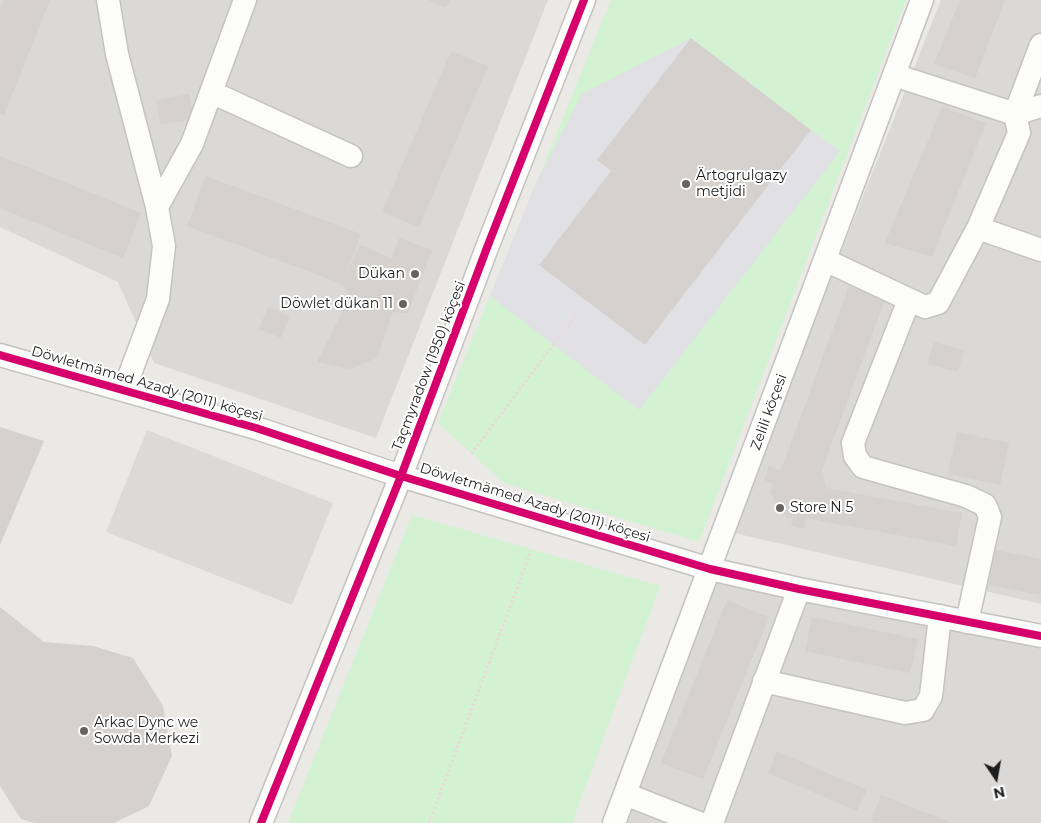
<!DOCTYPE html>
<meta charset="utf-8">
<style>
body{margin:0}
#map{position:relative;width:1041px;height:823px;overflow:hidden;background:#ebe9e6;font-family:Montserrat,sans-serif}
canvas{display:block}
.north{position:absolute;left:971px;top:753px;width:50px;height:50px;-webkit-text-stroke:4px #fff;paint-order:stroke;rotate:168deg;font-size:14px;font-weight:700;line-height:20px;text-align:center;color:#1d1d1d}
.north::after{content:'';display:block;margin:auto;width:18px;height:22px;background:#1d1d1d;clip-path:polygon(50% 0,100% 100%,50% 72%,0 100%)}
</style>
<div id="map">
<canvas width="1041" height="823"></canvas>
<div class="north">N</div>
</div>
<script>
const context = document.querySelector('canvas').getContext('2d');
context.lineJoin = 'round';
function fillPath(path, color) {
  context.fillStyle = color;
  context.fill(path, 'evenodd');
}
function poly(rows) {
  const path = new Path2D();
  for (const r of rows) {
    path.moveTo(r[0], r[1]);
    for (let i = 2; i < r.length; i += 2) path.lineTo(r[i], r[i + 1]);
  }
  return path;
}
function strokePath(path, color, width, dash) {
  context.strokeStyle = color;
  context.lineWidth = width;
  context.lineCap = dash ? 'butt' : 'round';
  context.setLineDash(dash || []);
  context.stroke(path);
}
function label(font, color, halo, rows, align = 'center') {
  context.font = font + ' Montserrat,sans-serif';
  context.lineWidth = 4;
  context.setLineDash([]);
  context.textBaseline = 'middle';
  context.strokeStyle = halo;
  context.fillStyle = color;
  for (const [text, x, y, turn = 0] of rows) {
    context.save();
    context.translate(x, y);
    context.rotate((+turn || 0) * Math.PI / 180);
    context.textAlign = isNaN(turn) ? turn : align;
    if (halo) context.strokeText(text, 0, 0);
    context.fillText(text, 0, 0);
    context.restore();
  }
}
fillPath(poly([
 [0,0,548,0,376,438,154,363,118,282,0,227],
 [941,0,1041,0,1041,604,730,532],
 [713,574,1041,648,1041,823,614,823]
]), '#dad9d7');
fillPath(poly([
 [611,0,906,0,699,542,504,483,438,423],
 [691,38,811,130,645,345,540,265,597,160],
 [412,515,660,586,572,823,288,823]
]), '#d3f2d1');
fillPath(poly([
 [147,430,333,503,292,605,106,532]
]), '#dbdad9');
fillPath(poly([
 [691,38,597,160,611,171,540,265,645,345,811,130,840,151,639,410,490,296,535,185,582,94]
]), '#e0e0e5');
fillPath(poly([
 [4,0,50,0,4,115,0,113,0,10],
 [428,0,450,0,446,8],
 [960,0,1005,0,975,78,934,64],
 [691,38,811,130,645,345,539,265,611,171,597,160],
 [451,51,488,66,419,227,382,212],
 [189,94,194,119,161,125,156,100],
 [942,107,986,123,932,257,885,243],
 [0,156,141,213,123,258,0,208],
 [206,176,361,234,345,277,360,245,392,258,399,238,432,250,408,313,393,312,377,358,350,369,317,362,350,296,342,284,187,226],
 [849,286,885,299,822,470,826,488,962,513,956,546,806,518,804,529,791,526,793,518,786,517,770,492,773,484,764,480,769,466,781,470],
 [268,307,290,316,281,338,259,329],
 [934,342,964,350,958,372,927,364],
 [0,427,44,441,0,545],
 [957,432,1009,443,1000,485,948,474],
 [996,550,1041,559,1041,595,989,585],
 [727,600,769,617,703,779,661,763],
 [0,607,44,642,93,646,133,658,163,706,172,756,149,806,114,823,35,823,21,819,0,786],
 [812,617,918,639,910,673,805,651],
 [777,751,867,790,857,811,768,773],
 [881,795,953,823,876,823,871,821]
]), '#d4d1ce');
const minor = poly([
 [108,0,117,54,157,207,164,246,158,299,124,390],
 [894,75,1015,114,1041,45],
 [211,92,351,156],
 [1041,106,1015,114,1019,133,978,228,1041,250],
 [157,207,192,144,245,0],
 [825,260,925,307,938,303,978,228],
 [909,300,853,443,855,456,863,467,966,496,985,505,990,517,967,622],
 [0,355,256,428,401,476,710,569,799,589,1041,636],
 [764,681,905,713,923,710,931,696,940,616],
 [625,794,699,823],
 [261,823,401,476,488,245,584,0],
 [614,823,922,0],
 [712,823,799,589]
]);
strokePath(minor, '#c4c3c2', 25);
strokePath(poly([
 [471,454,575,316],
 [429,823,531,551]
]), '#ead9d8', 3, [2.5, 2.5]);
strokePath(minor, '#fcfcfb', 22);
strokePath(poly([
 [0,355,256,428,401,476,710,569,799,589,1041,636],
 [261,823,401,476,488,245,584,0]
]), '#d6006c', 8);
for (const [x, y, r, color] of [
 [686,184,5,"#656463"],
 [415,274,5,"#656463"],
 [403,304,5,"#656463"],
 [780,508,5,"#656463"],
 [84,731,5,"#656463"]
]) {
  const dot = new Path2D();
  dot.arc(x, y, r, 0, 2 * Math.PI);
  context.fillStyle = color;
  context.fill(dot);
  strokePath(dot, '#fff', 2);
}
label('14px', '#1d1d1d', '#fff', [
 ["Ärtogrulgazy",696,176],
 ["metjidi",696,192],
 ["Dükan",405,274,"right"],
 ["Döwlet dükan 11",393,304,"right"],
 ["Store N 5",790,508],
 ["Arkac Dync we",94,723],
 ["Sowda Merkezi",94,739]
], 'left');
label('14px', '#1d1d1d', '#fff', [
 ["Taçmyradow (1950) köçesi",429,366,-69],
 ["Döwletmämed Azady (2011) köçesi",147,384,16],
 ["Zelili köçesi",769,412,-70],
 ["Döwletmämed Azady (2011) köçesi",535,503,17]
]);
</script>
